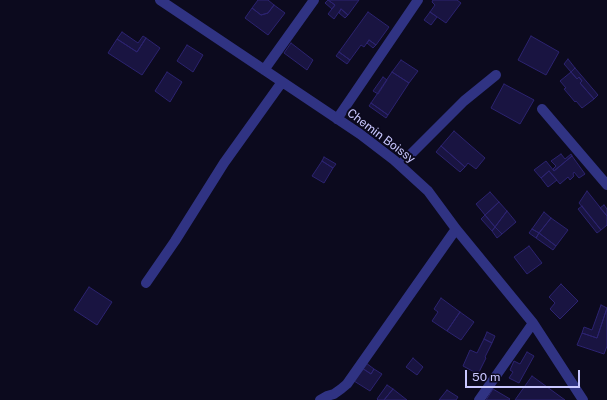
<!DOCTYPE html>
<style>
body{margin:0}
#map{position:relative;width:607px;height:400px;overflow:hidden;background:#0c0a1e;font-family:"Public Sans",sans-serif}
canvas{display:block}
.scale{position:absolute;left:465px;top:370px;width:115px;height:18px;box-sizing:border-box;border:2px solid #c9c7ff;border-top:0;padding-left:5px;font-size:12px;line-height:14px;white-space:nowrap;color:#c9c7ff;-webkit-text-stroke:3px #0c0a1e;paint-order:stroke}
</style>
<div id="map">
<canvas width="607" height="400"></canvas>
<div class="scale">50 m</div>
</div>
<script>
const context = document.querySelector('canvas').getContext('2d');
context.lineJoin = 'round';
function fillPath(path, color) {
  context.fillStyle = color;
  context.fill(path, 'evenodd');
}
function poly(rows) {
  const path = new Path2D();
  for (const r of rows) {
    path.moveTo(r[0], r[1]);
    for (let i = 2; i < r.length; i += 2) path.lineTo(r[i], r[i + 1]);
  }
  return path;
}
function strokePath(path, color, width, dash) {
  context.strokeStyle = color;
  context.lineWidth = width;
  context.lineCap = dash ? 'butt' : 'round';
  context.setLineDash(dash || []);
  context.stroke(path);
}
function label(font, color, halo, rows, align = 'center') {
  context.font = font + ' "Public Sans",sans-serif';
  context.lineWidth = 4;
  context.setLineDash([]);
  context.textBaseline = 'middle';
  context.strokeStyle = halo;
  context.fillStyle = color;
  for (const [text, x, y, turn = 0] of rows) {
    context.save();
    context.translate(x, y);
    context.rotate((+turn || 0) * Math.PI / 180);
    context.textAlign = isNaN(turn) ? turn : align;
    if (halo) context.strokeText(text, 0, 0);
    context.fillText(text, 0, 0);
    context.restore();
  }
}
const building = poly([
 [258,0,268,0,274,5,268,13,261,15,252,8,258,0],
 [328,0,335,5,332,9,325,3,328,0],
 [328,0,359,0,348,15,341,9,334,19,328,14,335,5,328,0],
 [433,0,457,0,461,3,446,23,430,12,435,5,432,2,433,0],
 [274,5,285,13,268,35,245,18,252,8,261,15,268,13,274,5],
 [341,9,348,15,345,18,339,13,341,9],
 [368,12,389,27,376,45,369,40,364,47,361,45,350,60,339,52,368,12],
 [430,12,437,17,431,25,424,20,430,12],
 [122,32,138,43,143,36,146,38,137,52,117,39,122,32],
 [531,36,559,52,546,75,518,60,531,36],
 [146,38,160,48,142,75,108,53,117,39,137,52,146,38],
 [369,40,376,45,373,48,367,43,369,40],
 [291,43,313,60,307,70,284,53,291,43],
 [187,45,203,55,193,72,177,61,187,45],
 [339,52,350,60,347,64,336,56,339,52],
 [568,59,575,68,571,72,564,64,568,59],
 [401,60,418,71,409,83,392,72,401,60],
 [575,68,598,95,594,99,580,83,582,81,579,77,577,79,571,72,575,68],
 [167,72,182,82,170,102,155,91,167,72],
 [392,72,409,83,388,115,371,103,392,72],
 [571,72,577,79,579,77,582,81,580,83,594,99,582,108,576,101,575,102,570,96,564,89,566,88,560,81,571,72],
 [383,77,387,80,378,94,373,91,383,77],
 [504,84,534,100,520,124,491,108,504,84],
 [371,103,388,115,386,118,369,106,371,103],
 [454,131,485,158,476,169,468,163,465,167,441,146,454,131],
 [441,146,465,167,460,172,436,152,441,146],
 [561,154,565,159,571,154,572,156,554,171,553,169,556,166,551,161,561,154],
 [572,156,585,174,579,178,574,172,573,174,574,176,570,180,568,177,560,184,549,171,541,178,534,170,546,161,554,171,572,156],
 [324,157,336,164,333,168,322,161,324,157],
 [322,161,333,168,324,183,312,176,322,161],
 [549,171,557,180,548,187,541,178,549,171],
 [587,191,607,216,607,225,601,230,579,203,587,191],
 [490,192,499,202,485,215,476,204,490,192],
 [499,202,507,211,495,227,485,215,499,202],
 [604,205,607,209,607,216,600,208,604,205],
 [582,206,601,230,597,233,578,209,582,206],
 [507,211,516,222,502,234,495,227,507,211],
 [544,212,551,218,539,233,532,229,544,212],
 [485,215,495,227,492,231,481,219,485,215],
 [551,218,568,230,556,246,539,233,551,218],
 [495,227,502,234,497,238,492,231,495,227],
 [532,229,539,233,536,238,529,233,532,229],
 [539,233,556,246,553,250,536,238,539,233],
 [529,246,542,263,527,274,514,257,529,246],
 [561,284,578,301,560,319,550,309,555,303,549,297,561,284],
 [89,287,112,302,97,325,74,310,89,287],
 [441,298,460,312,447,331,432,321,438,312,434,309,441,298],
 [601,305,607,308,597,338,582,333,584,327,592,330,601,305],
 [607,308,607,346,604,354,577,345,582,333,597,338,607,308],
 [460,312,474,322,461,340,447,331,460,312],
 [487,332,495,336,492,343,484,339,487,332],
 [484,339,492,343,485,357,486,358,478,374,463,366,470,350,477,353,484,339],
 [527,352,534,356,519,383,509,378,513,372,510,370,514,361,520,364,527,352],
 [413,358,423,367,417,375,406,367,413,358],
 [366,363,374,369,371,374,362,368,366,363],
 [362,368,371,374,374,369,382,374,370,391,354,381,362,368],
 [532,376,565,400,515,400,532,376],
 [387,385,393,389,384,400,378,400,377,399,387,385],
 [393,389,407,400,384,400,393,389],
 [493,389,510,399,509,400,486,400,493,389],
 [447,390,458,397,456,400,439,400,447,390]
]);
fillPath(building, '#191441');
strokePath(building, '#2c2370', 1);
strokePath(poly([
 [160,0,360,134,394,160,428,191,456,229,533,323,583,400],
 [264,70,314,0],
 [542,109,607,185],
 [337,119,418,0],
 [400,165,464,101,496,75],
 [146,283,175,241,224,163,282,82],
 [320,400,327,396,334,394,341,389,347,384,456,229],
 [479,400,533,323]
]), '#303383', 10);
label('12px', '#c9c7ff', '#0c0a1e', [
 ["Chemin Boissy",381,136,37]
]);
</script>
